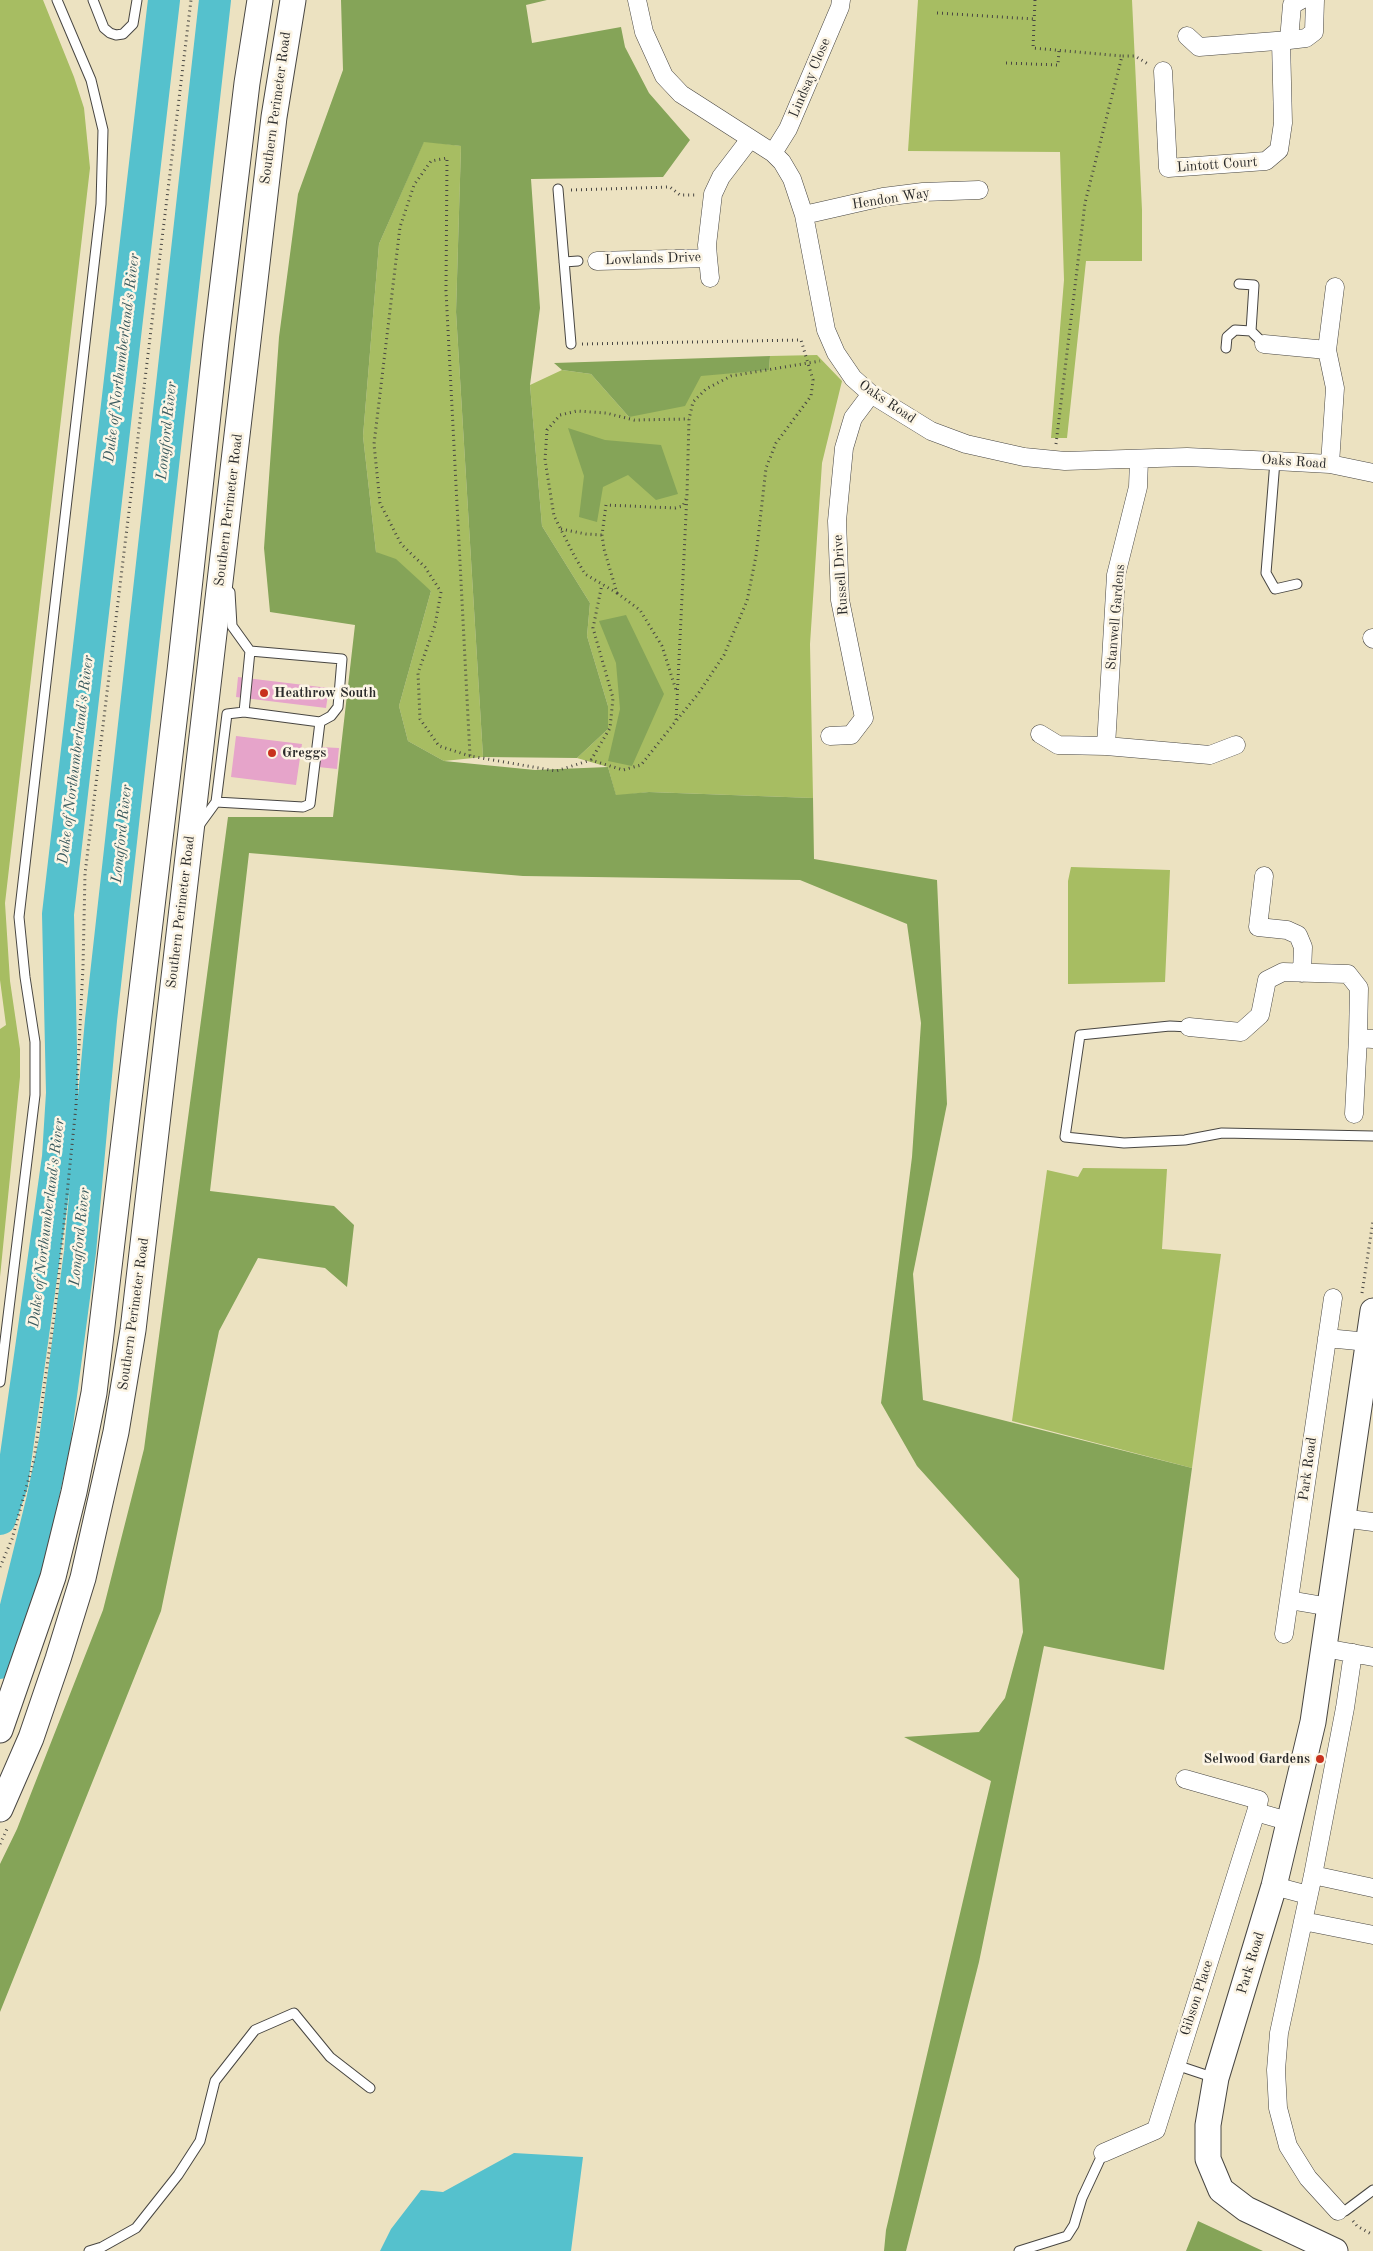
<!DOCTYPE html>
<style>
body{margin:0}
canvas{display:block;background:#ece2c1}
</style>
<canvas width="1373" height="2251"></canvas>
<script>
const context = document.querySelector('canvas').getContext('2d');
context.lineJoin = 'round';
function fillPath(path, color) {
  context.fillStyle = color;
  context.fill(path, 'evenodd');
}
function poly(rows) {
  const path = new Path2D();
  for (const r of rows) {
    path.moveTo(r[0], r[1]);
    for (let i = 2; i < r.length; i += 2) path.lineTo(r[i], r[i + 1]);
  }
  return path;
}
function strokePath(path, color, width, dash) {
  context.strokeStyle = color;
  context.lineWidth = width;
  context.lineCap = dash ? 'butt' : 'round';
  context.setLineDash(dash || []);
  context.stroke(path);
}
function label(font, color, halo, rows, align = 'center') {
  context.font = font + ' "Old Standard TT",serif';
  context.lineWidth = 5;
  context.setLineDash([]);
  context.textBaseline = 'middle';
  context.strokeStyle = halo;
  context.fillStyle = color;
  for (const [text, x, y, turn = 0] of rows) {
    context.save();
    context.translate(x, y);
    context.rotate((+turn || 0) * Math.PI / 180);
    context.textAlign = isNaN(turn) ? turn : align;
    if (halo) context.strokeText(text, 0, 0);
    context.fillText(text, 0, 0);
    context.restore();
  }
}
fillPath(poly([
 [0,0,43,0,74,77,84,108,90,168,5,903,10,981,20,1049,20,1077,0,1277,0,1029,6,1025,0,980],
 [918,0,1132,0,1142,210,1142,261,1086,261,1067,438,1051,438,1064,280,1060,152,908,151],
 [424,141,461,146,456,312,483,757,444,761,408,741,399,706,431,591,376,552,363,436,379,244],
 [817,355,842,381,822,463,810,644,813,798,649,792,616,796,608,767,577,758,608,729,608,706,587,636,590,603,542,526,530,385,562,370,591,374,629,417,701,375,769,370,770,356],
 [1071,867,1170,870,1165,982,1068,984,1068,881],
 [1083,1168,1167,1169,1162,1249,1221,1254,1192,1468,1012,1421,1047,1170,1078,1177]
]), '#a7bd62');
fillPath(poly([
 [341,0,547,0,526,5,532,43,621,27,625,47,649,93,690,140,663,177,531,179,540,308,530,385,542,526,590,603,587,636,608,706,608,729,577,758,483,757,456,312,461,146,424,142,379,244,363,436,376,552,396,559,431,591,399,706,408,741,444,761,535,770,608,767,616,795,649,792,813,798,814,859,937,880,947,1104,913,1274,923,1400,1192,1468,1164,1670,1044,1646,979,1962,906,2251,884,2251,886,2230,991,1781,904,1737,979,1732,1005,1698,1023,1632,1019,1579,917,1466,881,1403,912,1157,921,1023,907,924,800,880,523,876,249,853,210,1191,334,1206,354,1225,347,1287,325,1268,258,1258,219,1331,161,1611,0,2012,0,1864,17,1829,103,1610,144,1449,228,817,333,817,355,625,270,612,264,548,279,337,298,194,343,70],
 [770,356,769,370,701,376,685,406,629,417,591,374,562,370,554,363],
 [568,428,605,440,661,445,678,494,656,500,628,475,603,487,597,522,579,517,584,476],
 [626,615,664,694,632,766,608,761,620,709,616,663,599,621],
 [1198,2221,1263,2251,1186,2251]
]), '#85a458');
fillPath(poly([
 [514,2153,583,2157,571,2251,380,2251,391,2229,421,2190,443,2192]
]), '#55c1cd');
strokePath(poly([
 [0,1519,12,1484,58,1157,62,1093,58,914,164,0],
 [0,1663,6,1647,42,1501,55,1440,80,1252,101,1020,215,0]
]), '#55c1cd', 32);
fillPath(poly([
 [238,677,329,688,326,708,236,697],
 [236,736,302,744,296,785,231,777],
 [320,747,339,748,337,769,318,767]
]), '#e6a4ca');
const lane = poly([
 [93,0,104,28,110,33,116,35,123,34,133,24,137,0],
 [558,189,571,344],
 [564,262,578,261],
 [1239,284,1254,285,1251,331,1264,344],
 [1226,348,1227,337,1235,330,1251,331],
 [1275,461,1266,573,1275,589,1297,584],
 [250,651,342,659,338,707,331,716,320,722],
 [216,802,303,807,310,804,320,722,244,712],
 [200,824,216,802,227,714,244,712,250,651,232,626,230,592],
 [1189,1027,1170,1026,1080,1035,1065,1137,1124,1143,1185,1140,1222,1133,1373,1136],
 [0,1382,35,1095,35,1042,25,977,19,917,101,204,103,130,91,80,57,0],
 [1176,2065,1215,2078],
 [1338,2211,1345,2211,1373,2190],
 [89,2251,102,2247,136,2228,178,2175,200,2141,215,2081,255,2030,294,2013,330,2057,370,2088],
 [1019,2251,1067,2236,1074,2225,1082,2198,1103,2153]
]);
const street = poly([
 [637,0,644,32,664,76,681,94,773,153,782,162,792,179,804,215,826,330,836,353,853,378,871,394,931,431,966,444,1024,457,1065,461,1187,457,1275,461,1330,464,1373,473],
 [1187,36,1199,47,1289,40,1292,5,1301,0],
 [1289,40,1306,38,1314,32,1315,0],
 [1163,71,1168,168,1266,161,1279,150,1283,123,1281,41],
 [773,153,788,129,840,7,841,0],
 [804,215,883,197,923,192,979,190],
 [708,258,710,278],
 [597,261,708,258,707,245,713,194,721,177,750,139],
 [1264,344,1327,350],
 [1330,464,1335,388,1327,350,1335,287],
 [1372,638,1373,639],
 [1040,734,1058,745,1106,746,1210,755,1236,745],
 [830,736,851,735,864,718,840,600,837,521,844,448,853,418,871,394],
 [1106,746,1116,575,1138,487,1139,460],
 [1264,876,1258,927,1287,930,1298,935,1303,947,1302,973],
 [1189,1027,1241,1032,1260,1015,1267,980,1283,972,1348,974,1359,988,1358,1038],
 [1354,1114,1358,1038,1373,1039],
 [1327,1338,1368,1342],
 [1342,1518,1373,1522],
 [1289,1600,1330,1607],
 [1284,1634,1333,1298],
 [1324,1648,1373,1657],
 [1185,1779,1259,1800,1256,1812,1291,1822],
 [1313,1875,1373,1888],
 [1274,1886,1308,1895],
 [1303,1921,1373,1935],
 [1103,2153,1156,2130,1256,1812],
 [1338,2211,1308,2178,1288,2146,1278,2108,1276,2070,1279,2033,1313,1875,1345,1708,1353,1653]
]);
const secondary = poly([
 [0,1730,53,1577,74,1492,94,1393,180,671,216,341,247,83,260,0],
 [0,1809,31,1738,58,1659,83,1578,116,1432,133,1330,274,117,293,0],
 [1335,2251,1246,2209,1221,2190,1208,2159,1208,2125,1216,2078,1274,1886,1313,1722,1373,1311]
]);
strokePath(lane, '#484642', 11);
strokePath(street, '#484642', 19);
strokePath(secondary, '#484642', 27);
strokePath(poly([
 [1035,0,1033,48,1122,56],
 [937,13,1034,19],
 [1006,63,1058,65,1059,50],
 [571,190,670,187,680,195,695,195],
 [582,344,801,340,813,380,811,396,776,443,766,468,756,556,747,601,724,655,698,694,676,721],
 [1056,444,1085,203,1122,56,1135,56,1148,64],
 [686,499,683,506,675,508,606,505,602,535,604,549,617,593,585,574,575,557,554,516,545,460,547,430,560,415,577,411,606,413,634,420,689,419],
 [561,529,586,534,602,535],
 [617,593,640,610,662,646,676,690],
 [470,756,439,746,420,719,418,673,435,625,441,592,425,567,401,544,380,503,374,444,400,227,414,185,431,161,447,158,446,291,470,756,556,771,591,760,623,770,641,765,676,721,687,494,689,419,693,402,706,389,731,376,820,361],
 [591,760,610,728,613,698,593,628,602,584],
 [1362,1293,1373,1221],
 [0,1567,12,1539,34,1460,56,1302,76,1106,83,967,85,874,191,0],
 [0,1844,7,1829],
 [1353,2221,1357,2226,1373,2235]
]), '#484642', 3, [1, 4]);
strokePath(lane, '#fff', 9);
strokePath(street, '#fff', 18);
strokePath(secondary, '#fff', 25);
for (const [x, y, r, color] of [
 [264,693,5,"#c8321e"],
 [272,753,5,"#c8321e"],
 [1320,1759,5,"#c8321e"]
]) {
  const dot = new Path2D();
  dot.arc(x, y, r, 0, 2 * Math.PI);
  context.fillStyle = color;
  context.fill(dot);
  strokePath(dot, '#fcf5e5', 2);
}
label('14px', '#2b2b2b', '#fcf5e5', [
 ["Lindsay Close",810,78,-67],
 ["Southern Perimeter Road",276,108,-82],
 ["Lintott Court",1217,165,-4],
 ["Hendon Way",891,199,-9],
 ["Lowlands Drive",653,259,-2],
 ["Oaks Road",887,402,34],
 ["Oaks Road",1294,462,4],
 ["Southern Perimeter Road",229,510,-83],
 ["Russell Drive",841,575,-94],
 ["Stanwell Gardens",1116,617,-85],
 ["Southern Perimeter Road",181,912,-83],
 ["Southern Perimeter Road",134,1314,-82],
 ["Park Road",1308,1469,-82],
 ["Park Road",1251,1963,-73],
 ["Gibson Place",1197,1998,-72]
]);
label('bold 14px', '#2b2b2b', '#fcf5e5', [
 ["Heathrow South",274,693],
 ["Greggs",282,753],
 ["Selwood Gardens",1310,1759,"right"]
], 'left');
label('italic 15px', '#38585c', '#fcf5e5', [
 ["Duke of Northumberland's River",122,358,-83],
 ["Longford River",167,431,-84],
 ["Duke of Northumberland's River",76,760,-83],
 ["Longford River",122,834,-84],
 ["Duke of Northumberland's River",47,1223,-83],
 ["Longford River",80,1237,-84]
]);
</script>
